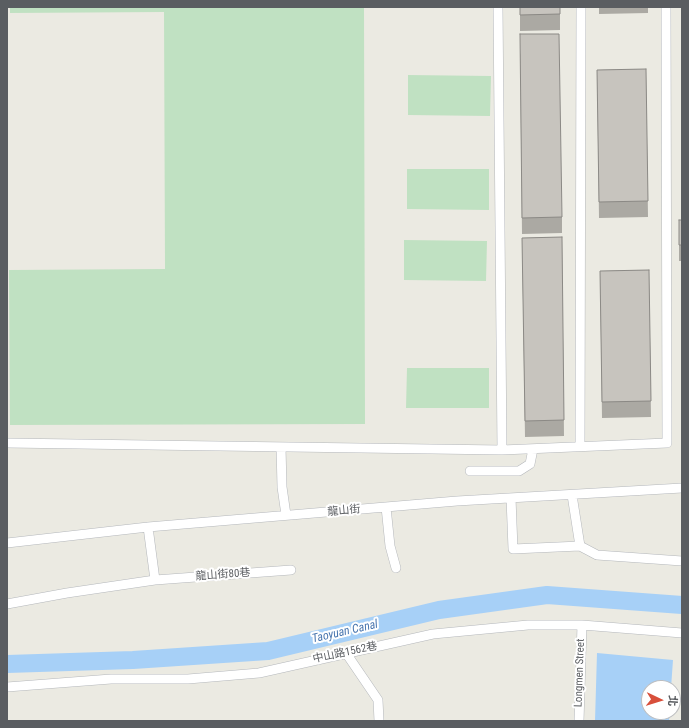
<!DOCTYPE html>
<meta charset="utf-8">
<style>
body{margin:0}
#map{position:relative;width:689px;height:728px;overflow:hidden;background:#ebeae2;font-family:"Roboto Condensed","Noto Sans TC",sans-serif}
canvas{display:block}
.frame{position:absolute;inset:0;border:8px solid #5a5d61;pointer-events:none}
.north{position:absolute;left:641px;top:680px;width:40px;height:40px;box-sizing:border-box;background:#fff;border:1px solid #bdbec0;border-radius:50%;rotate:94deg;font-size:11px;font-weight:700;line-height:16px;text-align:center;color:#5a5d61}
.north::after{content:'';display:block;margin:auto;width:14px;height:18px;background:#d84f3b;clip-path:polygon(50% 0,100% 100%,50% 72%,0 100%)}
</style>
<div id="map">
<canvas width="689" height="728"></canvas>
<div class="frame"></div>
<div class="north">北</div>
</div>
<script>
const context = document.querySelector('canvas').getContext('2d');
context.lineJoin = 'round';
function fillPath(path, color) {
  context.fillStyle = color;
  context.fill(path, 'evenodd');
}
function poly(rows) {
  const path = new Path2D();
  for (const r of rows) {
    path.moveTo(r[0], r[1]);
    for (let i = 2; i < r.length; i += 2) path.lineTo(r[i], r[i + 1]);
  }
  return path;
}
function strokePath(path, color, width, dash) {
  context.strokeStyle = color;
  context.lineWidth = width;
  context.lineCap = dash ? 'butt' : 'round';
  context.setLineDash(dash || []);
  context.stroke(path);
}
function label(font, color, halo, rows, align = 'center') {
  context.font = font + ' "Roboto Condensed","Noto Sans TC",sans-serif';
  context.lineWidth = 4;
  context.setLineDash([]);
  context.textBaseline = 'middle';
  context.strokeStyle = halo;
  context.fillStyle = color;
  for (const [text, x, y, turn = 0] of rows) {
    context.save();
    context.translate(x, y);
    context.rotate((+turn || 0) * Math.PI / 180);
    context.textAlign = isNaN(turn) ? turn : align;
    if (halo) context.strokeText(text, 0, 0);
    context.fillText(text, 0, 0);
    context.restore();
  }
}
fillPath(poly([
 [10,7,364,7,365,424,10,425,9,270,165,269,164,12,10,13],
 [408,75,491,76,490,116,408,115],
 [407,169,489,169,489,210,407,209],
 [404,240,487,241,486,281,404,280],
 [407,368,489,368,489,408,406,408]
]), '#c0e1c2');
fillPath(poly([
 [597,653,673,660,671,688,649,688,649,712,670,712,669,721,595,721]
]), '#a7d0f7');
strokePath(poly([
 [7,664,133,660,268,651,439,610,547,595,682,605]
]), '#a7d0f7', 18);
const service = poly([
 [498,7,502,450,667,443,666,7],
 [7,443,502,450],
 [580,446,581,7],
 [281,447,282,487,286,515],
 [470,471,519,471,530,464,533,449],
 [572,495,580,546,597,555,682,561],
 [511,498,513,549,580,546],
 [386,507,390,546,396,568],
 [148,527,155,580],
 [7,543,148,527,457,501,682,488],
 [7,604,67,593,155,580,291,570],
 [346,653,378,700,379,721],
 [7,687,111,679,188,679,259,673,433,634,528,625,582,625,682,633],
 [579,721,582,625]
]);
strokePath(service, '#b4b7bb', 10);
strokePath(service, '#fff', 9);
fillPath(poly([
 [520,7,560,7,560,30,520,31],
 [599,7,648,7,648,13,599,14],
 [681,7,682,7,682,15,681,15],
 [520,51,562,217,562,233,522,234],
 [646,69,648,217,599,218,597,70],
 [679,220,682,220,682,261,679,261],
 [562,237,564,436,525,437,522,238],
 [649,270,651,417,602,418,600,271]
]), '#aba9a3');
const building = poly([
 [520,7,560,7,560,14,520,15,520,7],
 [520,34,559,34,562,217,522,218,520,34],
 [646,69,648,201,599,202,597,70,646,69],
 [679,220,682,220,682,245,679,245,679,220],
 [562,237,564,420,525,421,522,238,562,237],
 [649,270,651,401,602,402,600,271,649,270]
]);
fillPath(building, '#c7c4be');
strokePath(building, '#8b8985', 1);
label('11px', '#5a5d61', '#fff', [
 ["龍山街",344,511,-5],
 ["龍山街80巷",223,575,-4],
 ["中山路1562巷",345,653,-12],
 ["Longmen Street",580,673,-88]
]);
label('italic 12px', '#4976af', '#fff', [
 ["Taoyuan Canal",345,632,-13]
]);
</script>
